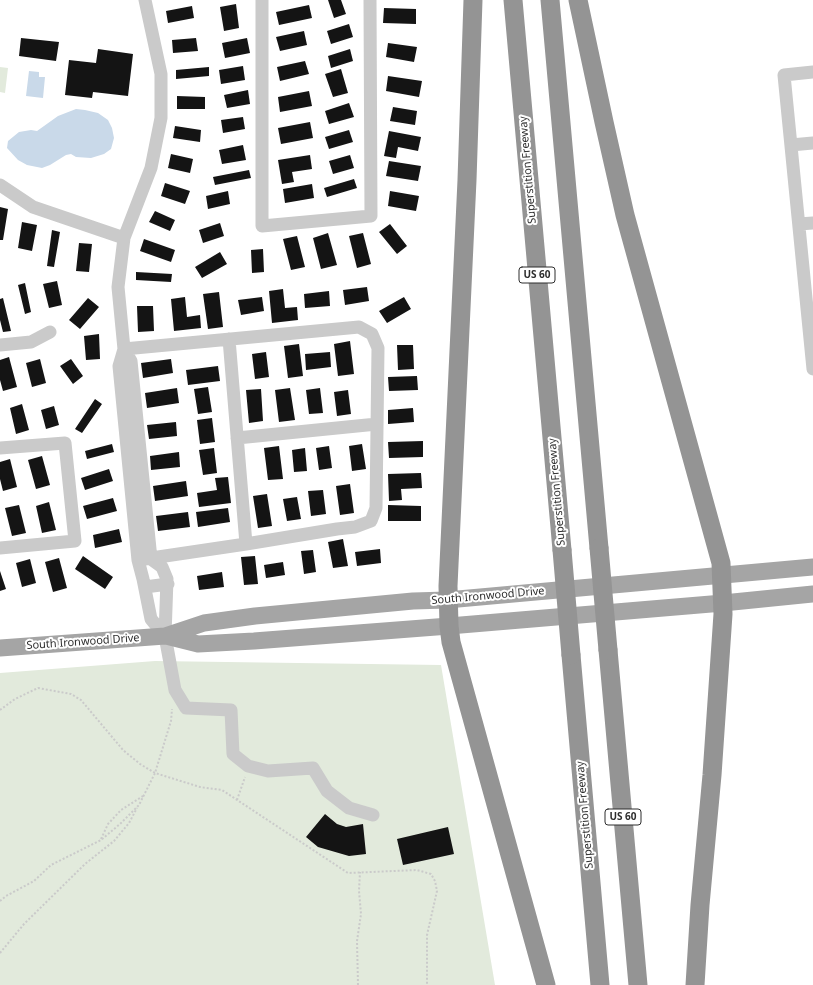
<!DOCTYPE html>
<style>
body{margin:0}
canvas{display:block;background:#fff}
</style>
<canvas width="813" height="985"></canvas>
<script>
const context = document.querySelector('canvas').getContext('2d');
context.lineJoin = 'round';
function fillPath(path, color) {
  context.fillStyle = color;
  context.fill(path, 'evenodd');
}
function poly(rows) {
  const path = new Path2D();
  for (const r of rows) {
    path.moveTo(r[0], r[1]);
    for (let i = 2; i < r.length; i += 2) path.lineTo(r[i], r[i + 1]);
  }
  return path;
}
function strokePath(path, color, width, dash) {
  context.strokeStyle = color;
  context.lineWidth = width;
  context.lineCap = dash ? 'butt' : 'round';
  context.setLineDash(dash || []);
  context.stroke(path);
}
function label(font, color, halo, rows, align = 'center') {
  context.font = font + ' "Noto Sans",sans-serif';
  context.lineWidth = 4;
  context.setLineDash([]);
  context.textBaseline = 'middle';
  context.strokeStyle = halo;
  context.fillStyle = color;
  for (const [text, x, y, turn = 0] of rows) {
    context.save();
    context.translate(x, y);
    context.rotate((+turn || 0) * Math.PI / 180);
    context.textAlign = isNaN(turn) ? turn : align;
    if (halo) context.strokeText(text, 0, 0);
    context.fillText(text, 0, 0);
    context.restore();
  }
}
fillPath(poly([
 [0,67,8,68,5,93,0,92],
 [155,661,441,665,495,985,0,985,0,673]
]), '#e2eadc');
fillPath(poly([
 [29,71,39,72,39,77,45,77,43,98,26,96],
 [76,109,85,110,98,113,108,120,112,128,114,138,111,149,104,154,91,158,76,157,71,154,66,155,50,165,42,168,27,165,18,160,7,148,8,141,19,132,31,130,37,131,58,116]
]), '#c9d9e9');
fillPath(poly([
 [328,0,341,0,346,14,334,18],
 [236,4,239,28,224,31,220,7],
 [309,5,312,18,279,25,276,12],
 [192,6,194,18,168,23,166,11],
 [384,8,416,9,416,24,383,23],
 [349,24,353,37,331,44,327,31],
 [304,31,307,45,280,51,276,37],
 [21,38,59,42,56,61,19,56],
 [196,38,198,51,173,53,172,40],
 [247,38,250,53,225,58,222,43],
 [388,43,417,47,414,62,386,57],
 [98,49,133,54,128,96,93,92,92,98,65,95,69,60,96,63],
 [350,49,353,61,331,68,328,56],
 [305,61,309,74,280,81,277,67],
 [243,66,245,80,221,84,219,70],
 [209,67,209,76,176,79,176,70],
 [341,69,348,93,333,97,325,74],
 [388,76,422,81,419,97,386,91],
 [248,90,250,104,227,108,224,95],
 [309,91,312,106,280,112,278,97],
 [177,96,205,97,205,109,177,109],
 [349,103,354,117,329,124,325,111],
 [393,107,417,111,415,125,390,121],
 [243,117,245,129,223,133,221,120],
 [310,122,313,138,281,144,278,128],
 [175,126,201,130,200,142,173,138],
 [349,130,353,142,329,149,325,137],
 [389,131,421,137,418,151,398,147,396,158,384,156],
 [243,145,246,160,222,164,219,150],
 [171,154,193,159,190,173,168,168],
 [310,155,312,169,292,172,294,182,282,184,278,160],
 [350,155,354,168,333,174,329,161],
 [389,161,421,166,418,181,386,176],
 [249,170,251,178,215,185,213,177],
 [354,179,357,188,327,197,324,188],
 [165,183,190,191,185,204,161,196],
 [312,184,314,198,285,203,283,189],
 [228,191,230,204,208,209,206,196],
 [390,191,419,196,416,211,388,206],
 [0,207,8,209,3,240,0,240],
 [155,211,175,220,170,231,149,222],
 [22,222,37,225,32,251,18,248],
 [220,223,224,236,203,243,199,230],
 [390,224,407,246,397,254,379,232],
 [52,230,60,232,54,267,47,266],
 [328,233,337,265,321,269,313,238],
 [363,233,371,264,357,268,349,236],
 [297,236,305,267,291,270,283,239],
 [144,239,175,250,171,262,140,251],
 [79,243,92,244,89,272,76,271],
 [263,249,264,272,252,273,251,250],
 [220,252,227,264,202,278,195,267],
 [136,272,172,274,171,282,136,280],
 [57,281,62,305,49,308,43,284],
 [25,283,31,312,25,314,18,285],
 [367,287,369,301,345,305,343,290],
 [283,289,285,308,297,307,298,320,272,323,269,291],
 [329,291,330,306,305,308,304,294],
 [219,292,223,327,208,329,203,294],
 [185,297,187,317,200,315,201,328,174,331,171,299],
 [262,297,264,311,241,315,238,300],
 [404,297,411,309,387,323,379,311],
 [3,298,11,331,3,332,0,320,0,299],
 [88,298,99,307,80,329,69,320],
 [137,306,153,306,154,331,138,332],
 [99,334,100,359,86,360,84,336],
 [350,341,354,374,338,376,334,344],
 [299,344,303,376,288,378,284,346],
 [397,345,413,345,414,369,398,370],
 [266,352,269,377,255,379,252,354],
 [330,352,331,367,306,370,305,354],
 [9,357,17,387,3,391,0,380,0,360],
 [40,359,46,383,32,387,26,363],
 [71,359,83,376,73,384,60,366],
 [171,359,173,373,143,378,141,363],
 [218,366,220,381,188,385,186,370],
 [417,376,418,390,389,391,388,377],
 [208,387,212,412,198,414,194,389],
 [177,388,179,403,147,408,145,393],
 [290,388,295,420,279,422,275,390],
 [320,388,323,413,309,414,306,390],
 [261,389,263,421,249,423,246,390],
 [348,390,351,414,337,416,334,392],
 [95,399,102,404,82,433,75,429],
 [22,404,29,430,16,434,10,408],
 [54,406,59,425,46,429,41,410],
 [413,408,414,422,388,424,388,410],
 [212,418,215,442,200,444,197,420],
 [176,422,177,436,149,439,147,425],
 [423,441,423,457,389,458,388,442],
 [112,444,114,452,87,459,85,451],
 [362,444,366,469,352,471,349,446],
 [279,446,283,479,268,480,264,448],
 [329,446,332,468,319,470,316,448],
 [214,448,217,473,203,475,199,450],
 [305,448,307,471,294,472,292,450],
 [179,452,180,467,151,470,150,456],
 [42,456,50,485,36,489,28,460],
 [10,459,17,487,3,491,0,479,0,462],
 [109,469,113,481,85,490,81,478],
 [421,473,422,488,401,489,402,500,389,501,388,474],
 [228,477,231,503,199,507,197,493,217,490,215,478],
 [186,481,188,496,155,501,153,486],
 [350,484,354,513,340,515,336,486],
 [323,490,326,514,311,516,308,491],
 [267,494,272,526,258,528,253,496],
 [297,497,301,519,287,521,283,499],
 [113,498,117,511,87,519,83,506],
 [49,502,56,530,42,533,36,506],
 [19,505,26,533,12,536,5,508],
 [388,505,421,506,421,521,388,521],
 [228,508,230,522,198,527,196,512],
 [188,512,190,527,158,531,156,516],
 [119,529,122,542,95,548,93,535],
 [343,539,348,566,333,568,328,542],
 [380,549,381,563,357,566,355,552],
 [313,550,316,572,304,574,301,551],
 [83,556,113,577,105,589,75,569],
 [255,556,258,584,244,585,241,557],
 [59,558,67,588,53,592,45,562],
 [30,559,36,583,22,587,16,563],
 [283,562,285,575,266,578,264,565],
 [0,571,6,589,0,591],
 [222,572,224,587,199,590,197,576],
 [325,814,337,824,346,827,363,824,366,854,349,856,318,847,306,837],
 [448,827,454,854,403,865,397,839]
]), '#141414');
strokePath(poly([
 [0,710,15,699,38,688,71,694,81,700,123,750,140,764,155,773,200,787,222,790,348,873,417,870,431,874,435,881,437,891,427,935,427,985],
 [237,800,245,777],
 [101,839,108,824,121,810,143,796],
 [0,901,6,896,34,881,51,865,101,840,120,824,139,805,155,773,171,721,172,709],
 [0,953,24,924,85,864,114,841,129,823,137,808],
 [358,985,357,941,361,914,359,891,360,872]
]), '#cacaca', 2, [2, 2]);
strokePath(poly([
 [145,0,161,74,161,118,151,168,124,238,118,287,124,349,119,366,138,560,143,579,151,619,165,636],
 [262,0,262,226,371,216,370,0],
 [813,72,784,75,813,369],
 [791,145,813,143],
 [0,185,33,207,124,238],
 [799,224,813,223],
 [229,339,246,544],
 [0,345,31,342,50,332],
 [124,349,359,327,372,334,378,348,376,508,371,521,355,527,337,529,246,544,138,560],
 [124,349,131,361,151,559,162,567,167,579,165,636,175,690,186,708,231,710,233,754,248,766,268,771,313,768,327,791,349,808,373,815],
 [237,438,377,424],
 [0,448,65,443,75,541,0,548],
 [145,587,168,584]
]), '#cacaca', 13);
strokePath(poly([
 [166,636,198,644,254,641,449,626,723,603,813,594],
 [0,648,165,636,204,623,255,616,413,601,447,600,813,567]
]), '#a5a5a5', 17);
strokePath(poly([
 [473,0,467,180,448,586,449,626,451,642,546,985],
 [513,0,562,550],
 [550,0,599,548],
 [578,0,604,122,625,215,721,563,723,614,712,775,700,905,695,985],
 [608,650,638,985],
 [571,655,600,985]
]), '#949494', 19);
strokePath(poly([
 [599,548,608,650],
 [562,550,571,655]
]), '#949494', 19);
for (const [x, y, w] of [
 [537,275,36],
 [623,817,36]
]) {
  const box = new Path2D();
  box.roundRect(x - w / 2, y - 8, w, 16, 3);
  context.fillStyle = '#fff';
  context.fill(box);
  strokePath(box, '#2d2d2d', 1);
}
label('bold 10px', '#2d2d2d', null, [
 ["US 60",537,275],
 ["US 60",623,817]
]);
label('11px', '#2d2d2d', '#fff', [
 ["Superstition Freeway",528,170,-95],
 ["Superstition Freeway",557,492,-95],
 ["South Ironwood Drive",488,596,-5],
 ["South Ironwood Drive",83,642,-4],
 ["Superstition Freeway",585,815,-95]
]);
</script>
